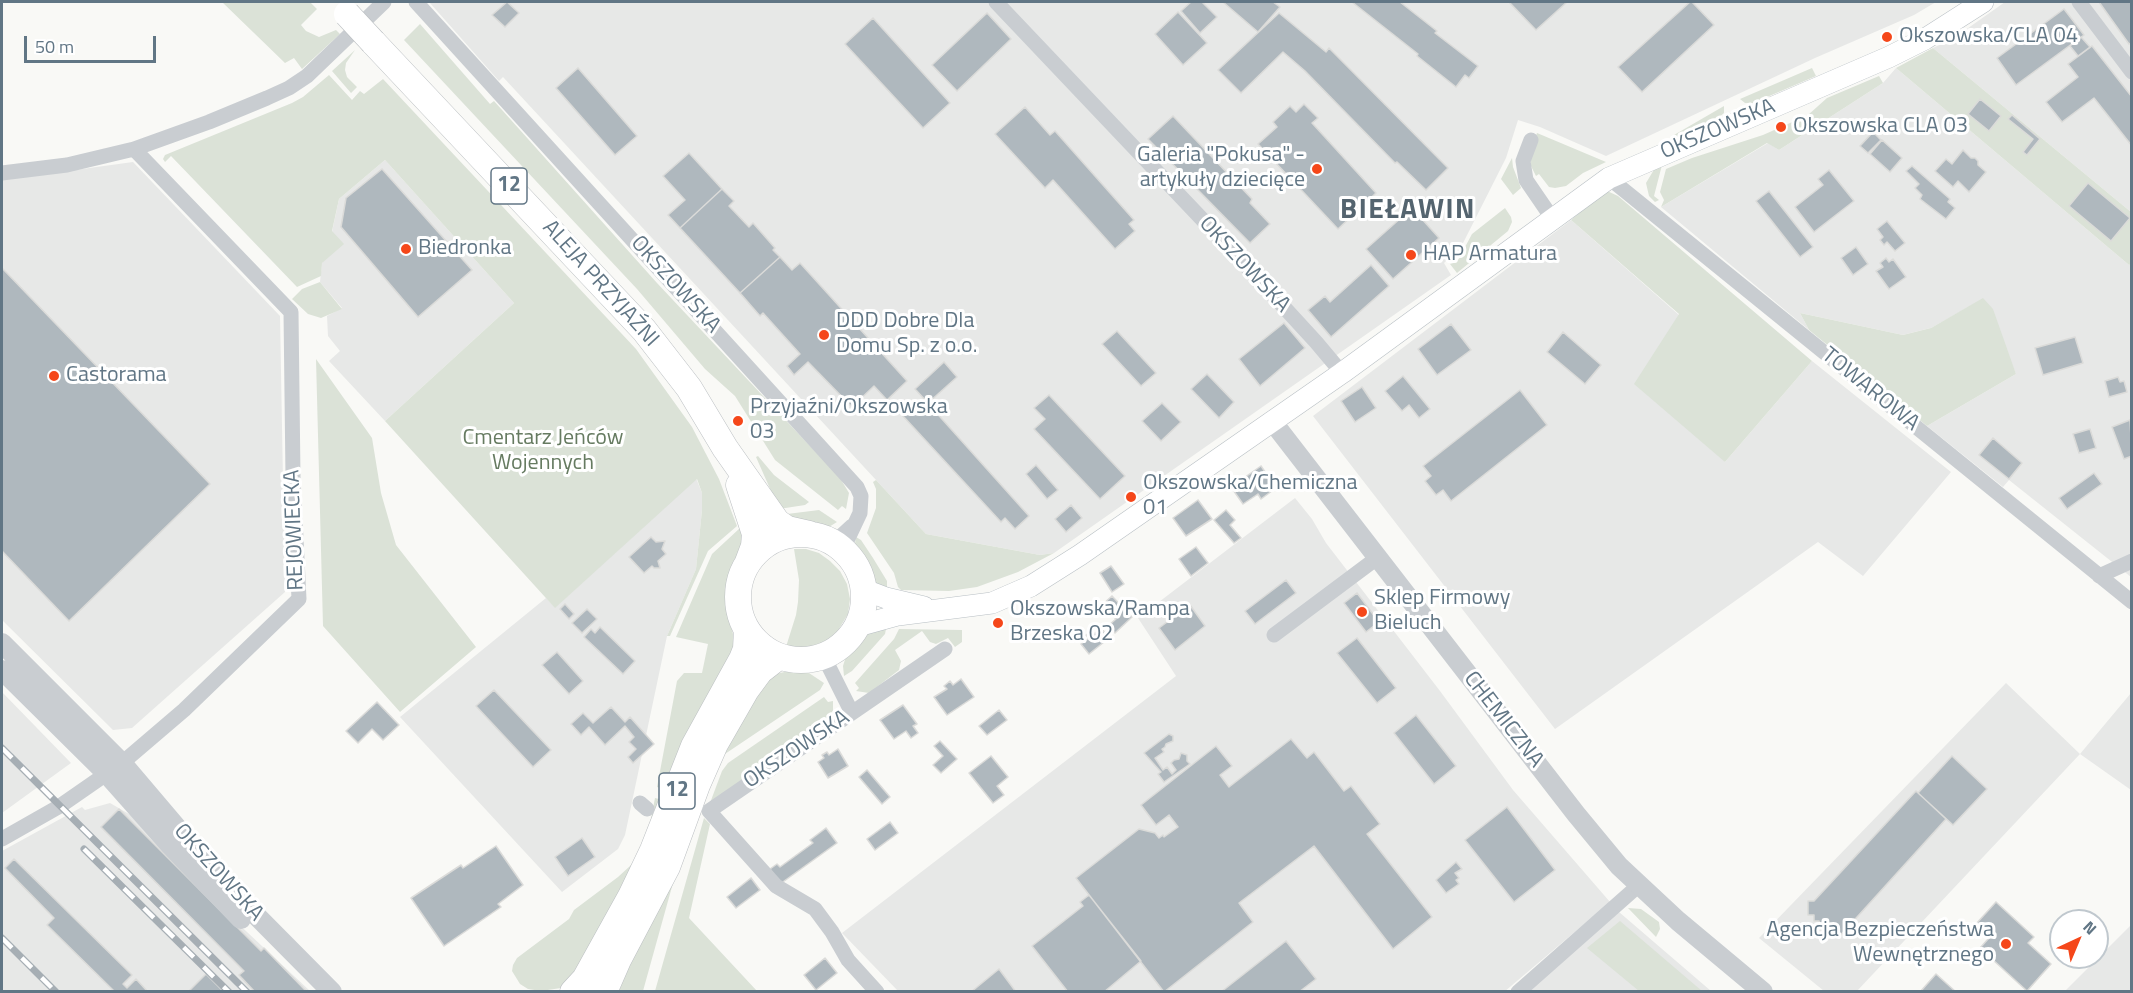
<!DOCTYPE html>
<meta charset="utf-8">
<style>
body{margin:0}
#map{position:relative;width:2133px;height:993px;overflow:hidden;background:#f9f9f6;font-family:"Titillium Web",sans-serif}
canvas{display:block}
.frame{position:absolute;inset:0;border:3px solid #617685;pointer-events:none}
.north{position:absolute;left:2049px;top:909px;width:60px;height:60px;box-sizing:border-box;background:#fff;border:2px solid #c0c8ce;border-radius:50%;rotate:44deg;font-size:16px;font-weight:700;line-height:24px;text-align:center;color:#617685}
.north::after{content:'';display:block;margin:auto;width:21px;height:27px;background:#f5471a;clip-path:polygon(50% 0,100% 100%,50% 72%,0 100%)}
.scale{position:absolute;left:24px;top:36px;width:132px;height:27px;box-sizing:border-box;border:3px solid #617685;border-top:0;padding-left:8px;font-size:18px;line-height:21px;white-space:nowrap;color:#617685;-webkit-text-stroke:4px #fff;paint-order:stroke}
</style>
<div id="map">
<canvas width="2133" height="993"></canvas>
<div class="frame"></div>
<div class="north">N</div>
<div class="scale">50 m</div>
</div>
<script>
const context = document.querySelector('canvas').getContext('2d');
context.lineJoin = 'round';
function fillPath(path, color) {
  context.fillStyle = color;
  context.fill(path, 'evenodd');
}
function poly(rows) {
  const path = new Path2D();
  for (const r of rows) {
    if (r.length === 3) {
      path.moveTo(r[0] + r[2], r[1]);
      path.arc(r[0], r[1], r[2], 0, 2 * Math.PI);
      continue;
    }
    path.moveTo(r[0], r[1]);
    for (let i = 2; i < r.length; i += 2) path.lineTo(r[i], r[i + 1]);
  }
  return path;
}
function strokePath(path, color, width, dash) {
  context.strokeStyle = color;
  context.lineWidth = width;
  context.lineCap = dash ? 'butt' : 'round';
  context.setLineDash(dash || []);
  context.stroke(path);
}
function label(font, color, halo, rows, align = 'center') {
  context.font = font + ' "Titillium Web",sans-serif';
  context.lineWidth = 6;
  context.setLineDash([]);
  context.textBaseline = 'middle';
  context.strokeStyle = halo;
  context.fillStyle = color;
  for (const [text, x, y, turn = 0] of rows) {
    context.save();
    context.translate(x, y);
    context.rotate((+turn || 0) * Math.PI / 180);
    context.textAlign = isNaN(turn) ? turn : align;
    if (halo) context.strokeText(text, 0, 0);
    context.fillText(text, 0, 0);
    context.restore();
  }
}
fillPath(poly([
 [432,2,1936,2,1914,15,1815,58,1606,156,1540,127,1518,120,1506,158,1457,255,1453,261,1448,259,1444,263,1451,275,1054,553,1040,555,926,534,503,77,499,81,430,3],
 [2005,2,2131,2,2131,212,1933,48,1954,38],
 [1896,68,2129,265,2131,264,2131,577,2009,480,2003,487,1927,426,2016,374,1983,299,1931,328,1903,335,1800,313,1809,330,1661,207,1768,143,1779,150,1883,83],
 [385,160,514,303,385,421,329,361,340,351,328,336,327,316,342,308,320,282,322,263,332,232,339,199],
 [133,162,280,316,285,592,132,728,113,730,2,620,2,180],
 [1571,220,1679,315,1725,462,1812,361,1951,472,1863,576,1818,542,1555,729,1313,416],
 [696,478,702,493,702,510,696,569,667,636,625,835,618,849,562,892,400,717,546,598,555,607],
 [1295,498,1312,519,1326,543,1440,691,1513,790,1610,902,1504,992,898,991,842,933,1176,676,1138,618],
 [2006,683,2080,754,2131,693,2131,790,2080,754,1857,991,1824,991,1759,938],
 [2,692,71,763,2,813],
 [110,803,141,821,231,917,310,991,2,992,2,851,82,807,85,810],
 [1619,912,1711,991,1525,992],
 [2131,925,2131,991,2065,991]
]), '#e7e8e7');
fillPath(poly([
 [222,2,310,2,317,9,301,25,306,31,319,37,336,30,340,34,302,69,294,58,285,63],
 [420,24,490,104,494,101,657,283,840,478,849,493,846,509,842,506,838,510,775,460,735,396,705,369,637,289,404,40],
 [1933,48,2131,212,2131,264,2129,265,1896,68],
 [355,50,346,63,345,70,347,77,357,87,351,93,332,71],
 [1812,68,1816,76,1753,103,1745,103,1740,99],
 [329,75,352,100,360,91,364,94,383,79,636,349,692,427,719,479,737,526,708,551,670,636,667,636,696,569,702,510,702,493,697,479,555,608,385,421,514,303,385,160,339,199,332,231,344,244,322,263,321,276,297,287,171,156,165,162,163,159,165,155,292,103,303,97],
 [1879,76,1883,83,1779,150,1767,143,1661,207,1664,200,1660,192,1666,169,1692,158,1763,135,1808,115,1827,98],
 [1724,106,1724,113,1717,119,1675,138,1674,135],
 [1537,133,1606,162,1583,173,1566,186,1555,188,1549,187,1539,174,1536,176,1531,166,1530,153],
 [1512,158,1513,167,1521,188,1513,195,1501,179],
 [1662,165,1654,196,1659,200,1655,202,1649,196,1646,183,1655,168],
 [1605,190,1618,196,1812,361,1725,462,1634,384,1679,314,1571,220],
 [1505,208,1511,217,1512,222,1508,231,1457,273,1450,264,1457,262,1472,234],
 [320,282,342,309,321,318,308,314,292,299,302,289],
 [1983,298,1993,309,2016,374,1927,426,1809,330,1800,313,1903,335,1931,328],
 [316,359,372,438,381,493,396,545,476,647,400,712,323,626],
 [758,456,774,475,809,502,805,505,779,509,756,457],
 [876,480,926,534,1040,555,1054,553,1018,572,977,587,949,591,901,590,898,587,894,573,867,533,876,508,876,489,873,482],
 [819,510,837,522,824,530,814,530,779,515],
 [740,528,747,541,732,570,726,597,736,650,670,791,657,787,677,681,684,673,702,673,708,644,676,637,712,554],
 [856,537,861,540,873,558,887,581,887,589,872,583,856,555,854,549],
 [794,549,806,549,819,553,830,561,840,571,847,584,850,599,848,614,834,637,824,645,812,650,798,652,785,650,796,615,798,602,799,580],
 [887,624,885,634,852,671,844,676,843,666,847,653,864,633],
 [899,629,962,630,962,642,955,647,948,638,936,644,930,642,922,631,895,650,901,661,899,670,869,693,856,691,859,688,855,683,894,639],
 [789,671,806,671,824,683,820,690,719,758,729,729,771,675],
 [824,697,828,702,833,701,833,712,827,722,710,803,722,771,728,763],
 [655,798,667,801,652,842,634,884,616,916,579,976,572,983,561,988,541,991,528,989,520,984,512,971,513,965,517,958,569,919,574,910,618,877,630,866,640,853,647,839],
 [704,818,710,824,689,918,757,991,655,991],
 [683,847,643,991,610,992],
 [1628,908,1641,909,1659,922,1660,929,1656,937],
 [1620,921,1702,991,1639,991,1587,948]
]), '#dbe2d7');
const building = poly([
 [507,2,519,13,505,27,492,15,507,2],
 [1191,2,1202,2,1217,17,1200,33,1181,11,1191,2],
 [1223,2,1273,2,1280,7,1258,32,1223,2],
 [1352,2,1400,2,1437,31,1435,33,1478,66,1469,78,1465,75,1456,87,1417,56,1418,54,1352,2],
 [1509,2,1567,2,1536,30,1509,2],
 [1690,2,1692,2,1714,25,1642,92,1618,67,1690,2],
 [2099,2,2132,2,2132,42,2129,44,2099,2],
 [2064,9,2084,35,2016,85,1997,58,2064,9],
 [1178,12,1207,43,1183,65,1155,34,1178,12],
 [987,13,1011,39,957,91,932,65,987,13],
 [1279,13,1326,52,1329,48,1448,168,1426,190,1397,162,1395,163,1305,71,1283,52,1241,93,1218,70,1279,13],
 [873,18,950,103,923,128,845,44,873,18],
 [2081,37,2090,47,2078,56,2070,46,2081,37],
 [2092,46,2132,97,2132,146,2094,98,2062,122,2046,102,2078,77,2068,64,2092,46],
 [578,68,637,136,615,155,556,88,578,68],
 [1980,99,2001,116,1989,131,1968,114,1980,99],
 [1304,104,1318,118,1312,123,1376,193,1338,229,1258,144,1277,127,1273,122,1290,106,1296,112,1304,104],
 [1025,107,1050,135,1055,131,1134,220,1129,224,1135,231,1115,249,1053,180,1045,188,995,134,1025,107],
 [2012,115,2040,139,2027,155,2023,152,2033,139,2008,119,2012,115],
 [1173,116,1252,199,1250,203,1270,224,1250,243,1148,139,1173,116],
 [1873,132,1881,140,1868,153,1860,146,1873,132],
 [1882,140,1902,158,1890,172,1870,154,1882,140],
 [1963,150,1971,158,1975,158,1978,161,1978,165,1986,172,1969,192,1958,181,1953,187,1935,171,1946,159,1952,164,1963,150],
 [689,153,722,189,680,228,668,215,685,200,663,176,689,153],
 [1912,166,1950,199,1948,202,1955,208,1946,219,1920,199,1922,195,1915,188,1919,184,1906,171,1912,166],
 [382,169,472,270,418,317,341,227,346,198,382,169],
 [1829,170,1854,201,1814,232,1795,207,1823,185,1818,179,1829,170],
 [2088,183,2130,218,2111,241,2069,206,2088,183],
 [722,189,734,201,729,206,749,227,753,223,775,248,773,250,780,257,740,293,680,228,722,189],
 [1769,191,1813,247,1800,257,1756,201,1769,191],
 [1412,208,1439,238,1393,279,1366,249,1412,208],
 [1887,221,1905,243,1895,251,1887,242,1884,245,1880,240,1883,237,1877,229,1887,221],
 [1856,247,1868,264,1853,275,1841,258,1856,247],
 [780,257,792,270,800,263,907,381,887,400,874,386,852,407,808,362,794,375,787,366,800,354,763,313,760,316,740,293,780,257],
 [1886,258,1889,262,1893,259,1906,277,1889,289,1876,271,1883,267,1880,263,1886,258],
 [1371,265,1389,286,1331,337,1308,310,1325,296,1330,302,1371,265],
 [2,268,210,484,69,621,2,551,2,268],
 [1284,323,1305,348,1260,386,1239,359,1284,323],
 [1451,324,1471,350,1437,375,1418,349,1451,324],
 [1117,331,1156,373,1141,386,1102,344,1117,331],
 [1563,332,1601,365,1585,384,1547,352,1563,332],
 [2075,337,2083,363,2043,375,2035,348,2075,337],
 [944,362,957,377,928,403,915,389,944,362],
 [1207,374,1234,402,1219,418,1191,389,1207,374],
 [1403,376,1430,409,1419,418,1409,405,1402,411,1385,391,1403,376],
 [2118,377,2120,382,2124,381,2127,392,2109,397,2105,381,2118,377],
 [1362,387,1376,408,1355,422,1341,401,1362,387],
 [1520,390,1547,425,1451,501,1443,490,1436,495,1425,481,1431,476,1423,466,1520,390],
 [1049,395,1125,476,1100,499,1034,429,1045,419,1034,408,1049,395],
 [924,399,1029,516,1015,529,1005,518,1001,522,903,416,924,399],
 [1162,403,1181,422,1161,441,1142,421,1162,403],
 [2130,420,2132,456,2124,459,2112,427,2130,420],
 [2090,429,2096,448,2079,453,2073,434,2090,429],
 [1993,438,2022,463,2009,479,1979,455,1993,438],
 [1036,465,1058,490,1047,499,1026,474,1036,465],
 [1261,466,1276,488,1261,499,1258,494,1243,504,1231,487,1261,466],
 [2094,473,2102,484,2067,509,2059,498,2094,473],
 [1198,500,1212,519,1186,536,1173,518,1198,500],
 [1071,505,1082,518,1066,532,1055,519,1071,505],
 [1226,510,1235,520,1230,525,1241,538,1234,543,1214,520,1226,510],
 [651,537,656,542,665,541,662,549,666,554,658,561,660,568,654,568,652,566,644,573,629,557,651,537],
 [1196,547,1208,563,1191,576,1179,559,1196,547],
 [1111,566,1124,584,1112,592,1100,573,1111,566],
 [1286,580,1296,593,1255,624,1245,611,1286,580],
 [1357,593,1379,622,1366,632,1344,603,1357,593],
 [1112,596,1132,617,1115,633,1109,625,1116,619,1102,605,1112,596],
 [565,604,574,614,569,619,560,609,565,604],
 [1190,605,1205,626,1175,650,1159,628,1190,605],
 [587,609,597,619,582,633,572,623,587,609],
 [600,627,635,661,623,674,584,637,591,629,595,633,600,627],
 [1101,628,1109,638,1089,654,1081,644,1089,638,1086,635,1092,631,1094,634,1101,628],
 [1357,638,1396,688,1377,703,1337,653,1357,638],
 [557,652,583,681,569,694,542,665,557,652],
 [961,679,974,697,947,715,934,697,947,689,944,686,950,681,953,685,961,679],
 [494,690,551,750,533,767,476,706,494,690],
 [377,702,399,725,383,740,372,729,358,743,346,731,377,702],
 [903,705,917,724,913,726,918,733,911,738,906,731,894,739,880,720,903,705],
 [611,707,625,722,630,717,654,744,633,763,628,757,636,749,629,742,634,737,625,726,605,745,589,727,581,735,571,724,583,713,593,723,611,707],
 [999,710,1007,720,987,735,979,726,999,710],
 [1416,715,1456,766,1434,784,1394,733,1416,715],
 [1169,734,1173,736,1173,741,1166,744,1165,747,1162,749,1164,752,1155,758,1163,770,1167,767,1172,774,1176,770,1171,763,1174,760,1179,759,1181,753,1187,755,1187,761,1190,764,1164,782,1158,774,1161,772,1144,753,1169,734],
 [1291,739,1307,758,1314,752,1344,791,1351,786,1380,824,1367,834,1432,917,1393,949,1314,846,1239,903,1253,922,1164,992,1076,878,1139,829,1155,833,1159,838,1163,835,1164,837,1178,827,1169,815,1156,825,1141,805,1216,746,1232,766,1220,775,1229,787,1291,739],
 [940,741,957,759,941,773,933,765,943,756,934,746,940,741],
 [838,749,848,766,828,778,818,762,824,758,822,755,827,752,829,755,838,749],
 [991,756,1008,777,997,786,1004,795,993,803,969,773,991,756],
 [1952,756,1987,789,1953,825,1918,793,1952,756],
 [867,770,890,797,882,804,859,777,867,770],
 [1916,791,1946,819,1838,938,1831,937,1831,931,1825,932,1825,926,1820,926,1819,921,1814,921,1814,915,1808,915,1808,901,1814,901,1916,791],
 [1507,807,1555,870,1514,902,1465,840,1507,807],
 [119,809,261,951,264,948,307,992,255,992,239,975,244,971,101,827,119,809],
 [890,822,898,833,875,850,867,839,890,822],
 [826,828,837,843,780,884,770,869,777,864,780,867,813,843,810,840,826,828],
 [582,838,595,857,568,876,555,857,582,838],
 [496,846,523,885,498,904,501,907,444,946,411,898,461,865,463,868,496,846],
 [14,859,132,975,123,984,127,988,136,979,148,992,115,992,47,925,54,918,5,868,14,859],
 [1456,862,1462,869,1455,873,1459,878,1456,880,1459,884,1446,893,1436,880,1456,862],
 [751,878,760,890,736,908,727,897,751,878],
 [1089,895,1141,961,1104,992,1068,992,1032,946,1083,906,1080,902,1089,895],
 [1996,902,2034,937,2028,943,2051,964,2027,991,1980,948,1989,938,1975,925,1996,902],
 [1286,941,1316,979,1299,992,1221,992,1286,941],
 [825,958,837,973,816,990,804,975,825,958],
 [999,969,1016,992,971,992,999,969],
 [206,974,224,992,188,992,206,974],
 [1936,974,1956,992,1920,992,1936,974]
]);
fillPath(building, '#afb8be');
strokePath(building, '#dbdbd9', 1.5);
const secondary = poly([
 [865,590,886,598,924,607],
 [858,626,898,615,992,603,1031,586,1080,555,1342,373,1609,178,1889,57,1925,39,1983,2]
]);
const trunk = poly([
 [373,42,644,330,689,388,725,448,777,522,787,529,809,534],
 [739,485,755,534,754,546,748,562],
 [801,597,63],
 [573,992,585,979,631,896,653,850,694,746,742,659,746,649,747,630],
 [604,992,618,960,667,867,697,785,715,744,746,690,760,671,778,657]
]);
strokePath(secondary, '#b8bfc4', 22);
strokePath(trunk, '#bbbfc2', 27);
strokePath(poly([
 [416,2,857,487,861,496,860,513,843,549],
 [996,2,1237,256,1316,342,1342,373],
 [2079,2,2132,72],
 [1531,140,1523,161,1526,180,1552,218],
 [2,173,67,165,134,149,209,122,267,98,289,88,307,76,384,2],
 [1609,178,2132,602],
 [830,541,840,537,852,526],
 [2099,576,2132,561],
 [1274,635,1377,558],
 [824,657,852,713],
 [640,803,647,809],
 [2,839,60,806,122,763,184,710,299,599,293,477,291,312,134,149],
 [877,992,848,960,832,932,815,909,776,886,709,811,945,649],
 [1518,992,1638,886]
]), '#c9cdd1', 15);
strokePath(poly([
 [1272,421,1576,814,1619,866,1678,921,1763,992],
 [2,643,122,763,223,882,332,992],
 [2,670,107,774,170,845,241,919]
]), '#c9cdd1', 20);
strokePath(secondary, '#fff', 21);
strokePath(trunk, '#fff', 26);
const rail = poly([
 [2,748,247,992],
 [84,849,229,992],
 [2,938,56,992]
]);
strokePath(rail, '#a6aeb4', 7);
strokePath(rail, '#fff', 4.5, [14]);
const trunkBridge = poly([
 [347,14,373,42]
]);
strokePath(trunkBridge, '#bbbfc2', 27, []);
strokePath(trunkBridge, '#fff', 26);
for (const [x, y, r, color] of [
 [1887,37,6,"#f5471a"],
 [1781,127,6,"#f5471a"],
 [1317,169,6,"#f5471a"],
 [406,249,6,"#f5471a"],
 [1411,255,6,"#f5471a"],
 [824,335,6,"#f5471a"],
 [54,376,6,"#f5471a"],
 [738,421,6,"#f5471a"],
 [1131,497,6,"#f5471a"],
 [1362,612,6,"#f5471a"],
 [998,623,6,"#f5471a"],
 [2006,944,6,"#f5471a"]
]) {
  const dot = new Path2D();
  dot.arc(x, y, r, 0, 2 * Math.PI);
  context.fillStyle = color;
  context.fill(dot);
  strokePath(dot, '#fff', 2);
}
for (const [x, y, w] of [
 [509,186,36],
 [677,791,36]
]) {
  const box = new Path2D();
  box.roundRect(x - w / 2, y - 18, w, 36, 4.5);
  context.fillStyle = '#fff';
  context.fill(box);
  strokePath(box, '#617685', 1.5);
}
label('bold 21px', '#617685', null, [
 ["12",509,186],
 ["12",677,791]
]);
label('22px', '#617685', '#fff', [
 ["Okszowska/CLA 04",1899,37],
 ["Okszowska CLA 03",1793,127],
 ["Galeria \"Pokusa\" -",1305,156,"right"],
 ["artykuły dziecięce",1305,181,"right"],
 ["Biedronka",418,249],
 ["HAP Armatura",1423,255],
 ["DDD Dobre Dla",836,322],
 ["Domu Sp. z o.o.",836,347],
 ["Castorama",66,376],
 ["Przyjaźni/Okszowska",750,408],
 ["03",750,433],
 ["Okszowska/Chemiczna",1143,484],
 ["01",1143,509],
 ["Sklep Firmowy",1374,599],
 ["Bieluch",1374,624],
 ["Okszowska/Rampa",1010,610],
 ["Brzeska 02",1010,635],
 ["Agencja Bezpieczeństwa",1994,931,"right"],
 ["Wewnętrznego",1994,956,"right"]
], 'left');
label('22px', '#617685', '#fff', [
 ["OKSZOWSKA",1718,130,-23],
 ["OKSZOWSKA",1244,265,47],
 ["ALEJA PRZYJAŹNI",600,284,48],
 ["OKSZOWSKA",675,285,48],
 ["TOWAROWA",1870,390,39],
 ["REJOWIECKA",295,530,-92],
 ["CHEMICZNA",1503,720,52],
 ["OKSZOWSKA",797,750,-34],
 ["OKSZOWSKA",218,873,48]
]);
label('22px', '#667b61', '#fff', [
 ["Cmentarz Jeńców",543,439],
 ["Wojennych",543,464]
]);
context.letterSpacing = '1.5px';
label('bold 28px', '#54646f', '#fff', [
 ["BIEŁAWIN",1408,211]
]);
context.letterSpacing = '0px';
</script>
